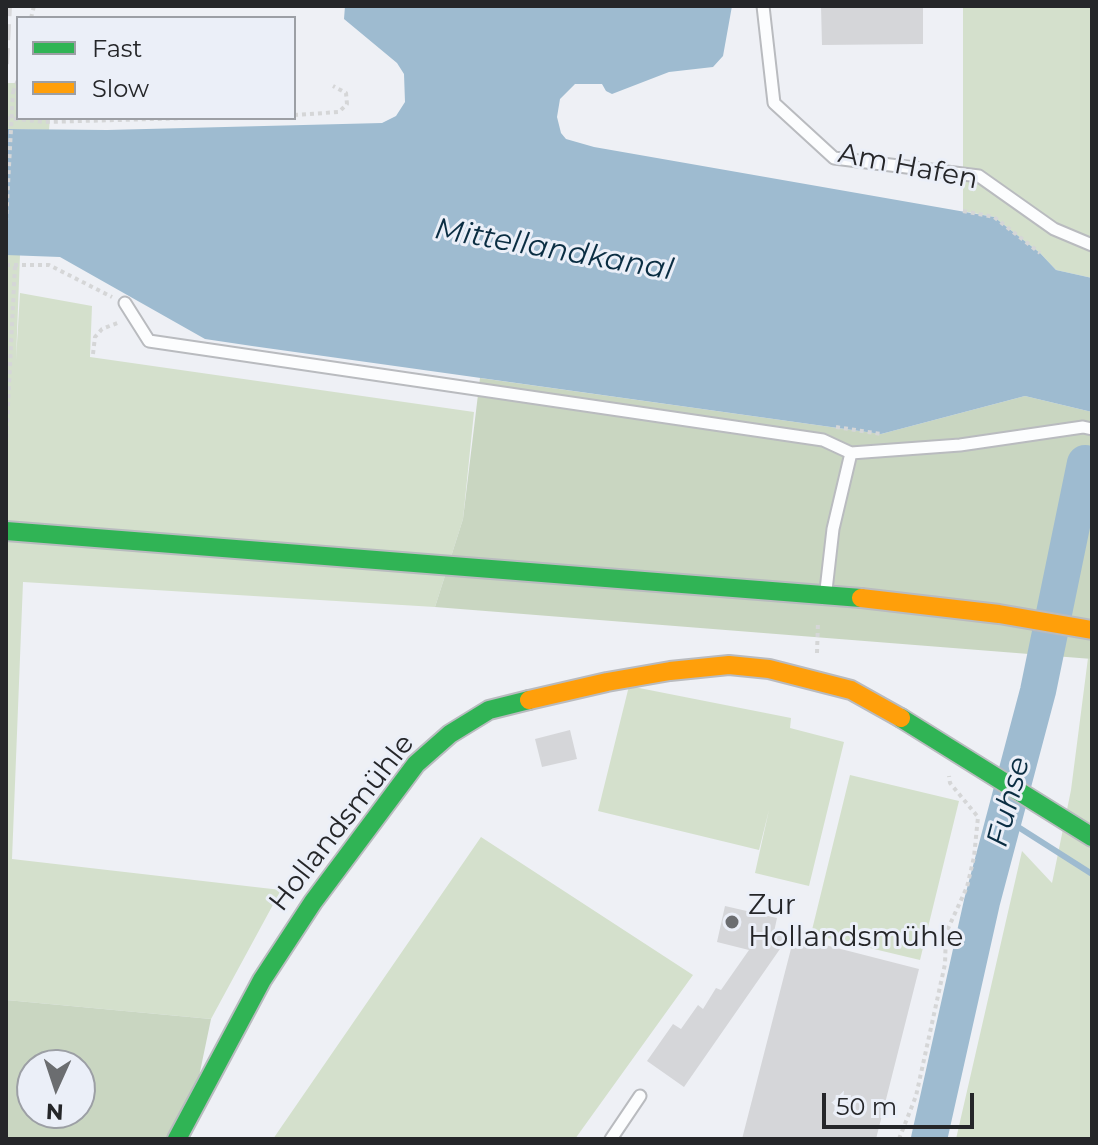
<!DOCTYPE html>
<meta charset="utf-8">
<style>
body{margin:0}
#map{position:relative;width:1098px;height:1145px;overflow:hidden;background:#eef0f5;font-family:Montserrat,sans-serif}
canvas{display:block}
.frame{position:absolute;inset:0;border:8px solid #252629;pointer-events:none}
.legend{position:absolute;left:16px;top:16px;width:280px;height:104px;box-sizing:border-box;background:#ebeff8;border:2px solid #9c9fa5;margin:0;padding:10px 14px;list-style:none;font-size:24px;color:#252629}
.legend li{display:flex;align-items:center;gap:16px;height:40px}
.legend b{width:40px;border:2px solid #9c9fa5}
.north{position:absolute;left:16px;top:1049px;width:80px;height:80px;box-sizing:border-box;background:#ebeff8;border:2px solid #9c9fa5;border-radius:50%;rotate:183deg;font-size:22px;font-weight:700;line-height:32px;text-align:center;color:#252629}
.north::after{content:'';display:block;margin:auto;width:28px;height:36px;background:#6b6d70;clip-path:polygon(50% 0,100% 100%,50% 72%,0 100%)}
.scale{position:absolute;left:822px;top:1093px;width:152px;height:36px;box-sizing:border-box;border:4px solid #252629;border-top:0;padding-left:10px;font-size:24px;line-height:28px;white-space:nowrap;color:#252629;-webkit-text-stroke:6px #ebeff8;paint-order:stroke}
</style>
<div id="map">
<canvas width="1098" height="1145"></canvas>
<div class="frame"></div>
<ul class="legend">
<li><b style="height:10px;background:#30b455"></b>Fast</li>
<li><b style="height:10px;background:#ff9f0a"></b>Slow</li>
</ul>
<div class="north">N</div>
<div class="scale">50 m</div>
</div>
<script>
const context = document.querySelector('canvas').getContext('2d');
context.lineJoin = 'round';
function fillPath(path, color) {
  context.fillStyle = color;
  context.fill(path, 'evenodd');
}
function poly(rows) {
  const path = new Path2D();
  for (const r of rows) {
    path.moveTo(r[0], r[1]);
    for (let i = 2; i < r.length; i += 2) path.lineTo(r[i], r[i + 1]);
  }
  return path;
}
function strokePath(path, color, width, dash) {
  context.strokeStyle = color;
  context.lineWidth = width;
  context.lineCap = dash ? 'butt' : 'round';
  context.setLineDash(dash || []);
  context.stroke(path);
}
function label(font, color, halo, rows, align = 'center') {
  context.font = font + ' Montserrat,sans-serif';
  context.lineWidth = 6;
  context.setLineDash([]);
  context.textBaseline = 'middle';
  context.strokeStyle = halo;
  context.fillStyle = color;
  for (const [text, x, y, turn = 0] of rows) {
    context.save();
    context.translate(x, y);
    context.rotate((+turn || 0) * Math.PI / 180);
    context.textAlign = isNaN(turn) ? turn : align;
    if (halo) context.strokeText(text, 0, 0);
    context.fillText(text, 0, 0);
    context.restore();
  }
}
fillPath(poly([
 [963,6,1092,6,1092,278,1056,270,1040,253,994,217,963,211],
 [6,83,18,83,18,118,50,118,49,130,6,129],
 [6,255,20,255,16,360,20,293,92,306,90,357,474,412,463,519,435,607,23,582,12,859,281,890,211,1019,6,1000],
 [1088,658,1092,659,1092,1139,956,1139,1022,851,1052,883,1071,790],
 [629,686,791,718,790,728,844,742,809,886,755,873,769,810,759,850,598,811],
 [850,775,959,801,920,960,811,934],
 [481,837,693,975,575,1139,273,1139]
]), '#d4e0cc');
fillPath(poly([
 [480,378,881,434,1025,396,1092,412,1092,659,435,607,463,519],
 [6,1000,211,1019,186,1139,6,1139],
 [32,1065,80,1065,80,1113,32,1113]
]), '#c9d6c1');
fillPath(poly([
 [345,6,732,6,723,56,713,67,669,72,612,94,606,91,602,84,575,84,560,99,557,117,561,133,566,139,594,147,994,217,1040,253,1056,270,1092,278,1092,412,1025,396,881,434,252,346,205,339,60,257,6,255,6,129,107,130,382,123,396,116,405,102,404,74,397,63,344,19]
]), '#9ebbd0');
strokePath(poly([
 [1004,818,1092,874]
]), '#9ebbd0', 6);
strokePath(poly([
 [929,1139,982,902,1038,691,1085,463]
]), '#9ebbd0', 36);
fillPath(poly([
 [821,6,923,6,923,44,822,45],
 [570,730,577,759,542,767,535,739],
 [725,906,777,918,774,932,789,936,684,1087,647,1061,673,1024,681,1029,698,1005,703,1009,716,988,721,990,749,950,717,942],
 [794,937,919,969,876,1139,742,1139]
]), '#d5d6d9');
const lane = poly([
 [763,6,774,103,834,158,979,176,1054,229,1092,245],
 [125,303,149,341,823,440,851,453,960,445,1083,427,1092,429],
 [826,590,833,529,851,453],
 [611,1139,640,1096]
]);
const fast = poly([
 [6,531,861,598],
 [901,718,1092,837],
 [177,1139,262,980,313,902,416,764,450,734,489,710,529,700]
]);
const slow = poly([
 [861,598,999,614,1092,630],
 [529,700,607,682,670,671,729,665,769,669,851,690,901,718]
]);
strokePath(lane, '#b9bbbf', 15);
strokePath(fast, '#b9bbbf', 22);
strokePath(slow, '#b9bbbf', 22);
strokePath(poly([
 [31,18,34,6],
 [13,92,18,80],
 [294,115,339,112,347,104,346,93,333,86],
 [6,118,45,122,190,118],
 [963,211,994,217,1040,253],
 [6,265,49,265,112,297],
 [93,354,95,337,102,329,120,322],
 [836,427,881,434],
 [6,446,15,265],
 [817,653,818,622],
 [899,1139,916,1096,945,964,946,933,967,887,974,857,978,817,950,783,949,776]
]), '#d5d6d7', 4, [4, 4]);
strokePath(lane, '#fcfdfe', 11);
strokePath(fast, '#30b455', 18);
strokePath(slow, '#ff9f0a', 18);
strokePath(poly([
 [6,64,9,6]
]), '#d8d8da', 6, [16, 8]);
strokePath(poly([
 [6,222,13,92]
]), '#d5d6d7', 4, [4, 4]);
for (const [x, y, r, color] of [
 [732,922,8,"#6b6d70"]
]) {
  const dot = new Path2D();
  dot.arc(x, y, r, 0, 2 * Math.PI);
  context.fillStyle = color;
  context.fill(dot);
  strokePath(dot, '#ebeff8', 3);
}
label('28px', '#252629', '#ebeff8', [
 ["Am Hafen",908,167,11],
 ["Hollandsmühle",342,823,-52]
]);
label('28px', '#252629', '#ebeff8', [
 ["Zur",748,906],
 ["Hollandsmühle",748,938]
], 'left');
label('italic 30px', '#0a2d42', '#ebeff8', [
 ["Mittellandkanal",554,250,10],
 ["Fuhse",1009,802,-75]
]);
</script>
